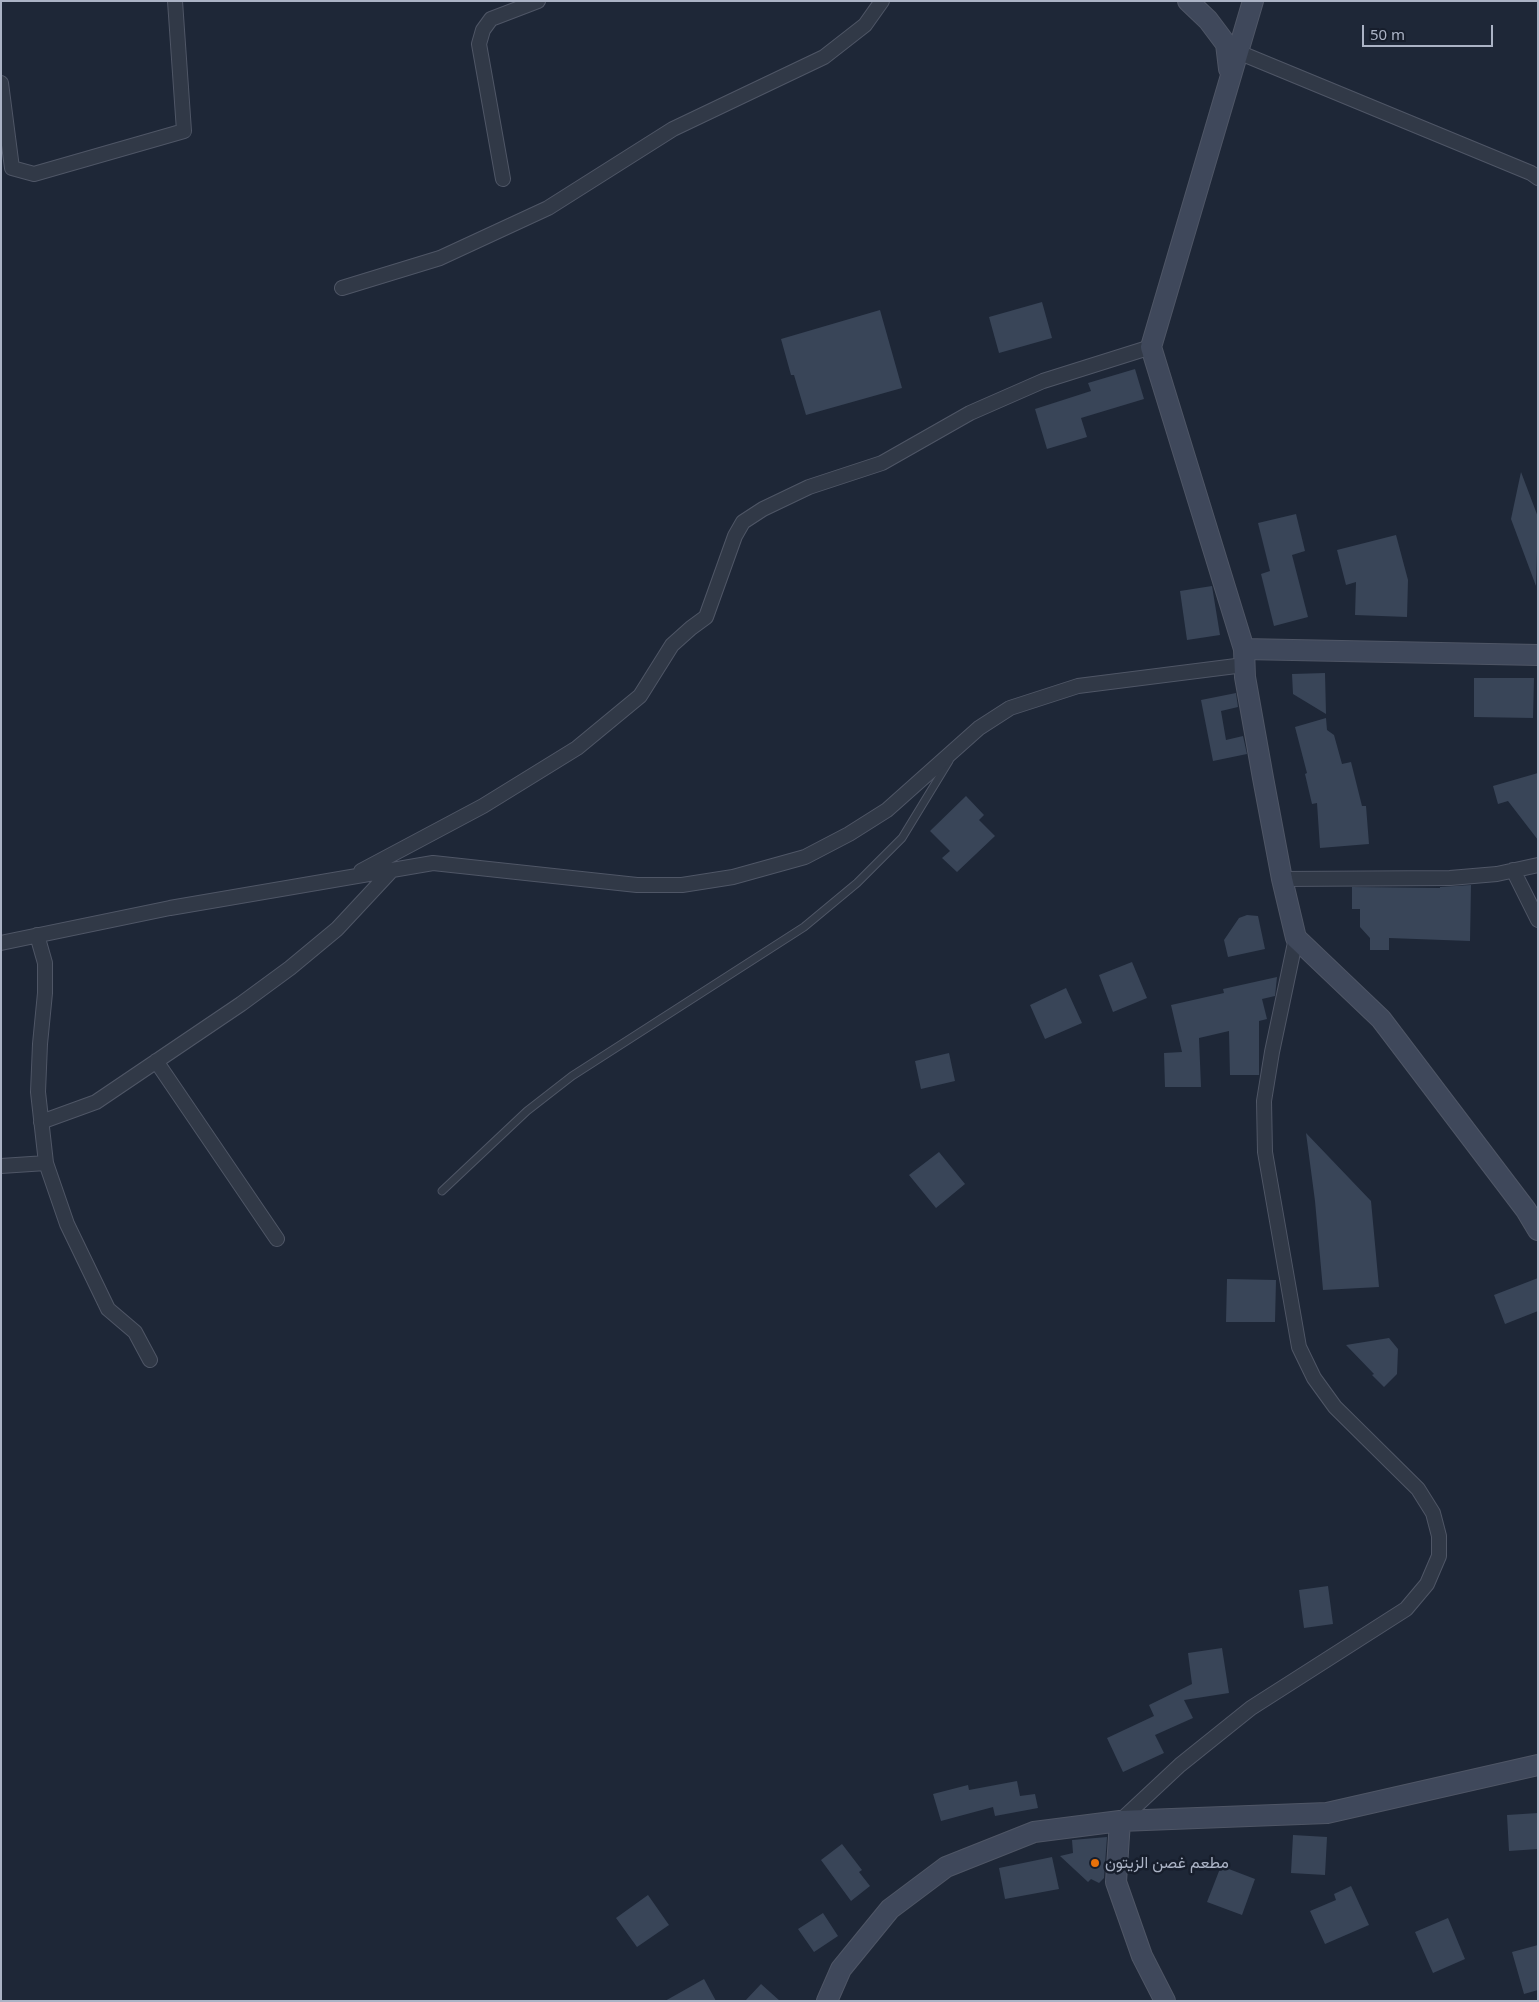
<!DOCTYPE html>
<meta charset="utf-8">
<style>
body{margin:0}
#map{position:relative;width:1539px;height:2002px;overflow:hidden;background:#1e2737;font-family:"Noto Sans",sans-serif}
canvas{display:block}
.frame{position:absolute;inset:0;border:2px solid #abb3c5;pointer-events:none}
.scale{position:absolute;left:1362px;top:25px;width:131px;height:22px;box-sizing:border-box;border:2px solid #abb3c5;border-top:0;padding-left:6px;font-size:15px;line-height:18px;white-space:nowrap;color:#abb3c5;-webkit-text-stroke:4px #171e2c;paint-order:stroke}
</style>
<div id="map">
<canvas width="1539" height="2002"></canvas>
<div class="frame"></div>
<div class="scale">50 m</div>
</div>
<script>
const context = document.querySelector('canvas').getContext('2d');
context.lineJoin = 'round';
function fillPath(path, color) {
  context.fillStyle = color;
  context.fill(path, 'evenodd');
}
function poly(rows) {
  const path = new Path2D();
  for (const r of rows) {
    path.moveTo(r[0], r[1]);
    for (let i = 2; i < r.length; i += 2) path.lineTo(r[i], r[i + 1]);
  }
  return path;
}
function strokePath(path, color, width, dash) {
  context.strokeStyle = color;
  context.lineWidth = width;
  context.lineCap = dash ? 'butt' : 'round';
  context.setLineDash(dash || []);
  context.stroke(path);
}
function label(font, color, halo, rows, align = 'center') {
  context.font = font + ' "Noto Sans",Vazirmatn,sans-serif';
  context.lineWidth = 5;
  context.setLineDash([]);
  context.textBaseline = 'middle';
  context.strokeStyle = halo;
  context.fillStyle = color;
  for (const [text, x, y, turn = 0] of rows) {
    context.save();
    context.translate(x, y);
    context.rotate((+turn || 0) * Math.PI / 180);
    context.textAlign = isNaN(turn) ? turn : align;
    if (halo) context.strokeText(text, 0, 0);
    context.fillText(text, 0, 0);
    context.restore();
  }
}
fillPath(poly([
 [1042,302,1052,338,999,353,989,317],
 [880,310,902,388,806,415,794,375,791,375,781,339],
 [1135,369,1144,399,1081,418,1087,437,1047,449,1035,409,1091,391,1088,383],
 [1521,472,1538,517,1536,586,1511,519],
 [1296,514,1305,551,1292,555,1308,617,1274,626,1261,574,1270,571,1258,523],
 [1396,535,1408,580,1407,617,1355,615,1356,582,1346,585,1337,550],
 [1212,586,1220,635,1187,640,1180,591],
 [1325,673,1326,714,1293,694,1292,674],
 [1474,678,1534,678,1533,718,1474,717],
 [1236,693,1238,707,1221,711,1226,740,1243,736,1247,754,1213,761,1201,700],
 [1326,718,1327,730,1334,735,1342,764,1351,762,1362,806,1366,806,1369,844,1320,848,1317,803,1312,804,1305,774,1307,773,1295,727],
 [1538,773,1538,840,1508,801,1498,804,1493,786],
 [966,796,984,815,979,820,995,836,957,872,942,858,950,851,930,831],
 [1471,885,1470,941,1389,938,1389,950,1370,950,1370,938,1360,927,1360,909,1352,909,1352,887,1440,888,1440,887],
 [1247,915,1258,916,1265,949,1228,957,1224,940,1239,918],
 [1132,962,1147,998,1113,1012,1099,975],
 [1277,977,1275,996,1262,999,1267,1019,1259,1021,1259,1075,1230,1075,1229,1031,1199,1038,1201,1087,1165,1087,1164,1053,1182,1052,1171,1005,1224,993,1223,989],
 [1066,988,1082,1023,1045,1039,1030,1005],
 [949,1053,955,1081,921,1089,915,1061],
 [1306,1133,1371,1201,1379,1287,1323,1290,1315,1201],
 [939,1152,965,1184,936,1208,909,1175],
 [1538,1278,1538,1311,1505,1324,1494,1295],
 [1227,1279,1276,1280,1275,1322,1226,1322],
 [1389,1338,1398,1349,1397,1374,1384,1387,1372,1375,1374,1374,1346,1345],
 [1328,1586,1333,1624,1304,1628,1299,1590],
 [1222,1648,1229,1693,1184,1700,1193,1718,1155,1735,1164,1753,1123,1772,1107,1738,1154,1716,1149,1705,1192,1684,1188,1653],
 [1017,1781,1020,1796,1035,1794,1038,1808,995,1816,993,1807,941,1821,933,1794,968,1785,969,1790],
 [1538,1813,1538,1849,1509,1851,1507,1815],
 [1293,1835,1327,1837,1325,1875,1291,1873],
 [1107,1837,1104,1878,1099,1883,1091,1879,1088,1882,1060,1856,1073,1853,1072,1840],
 [842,1844,862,1870,859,1872,870,1886,851,1901,821,1860],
 [1052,1857,1059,1889,1005,1899,999,1868],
 [1221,1866,1255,1879,1242,1915,1207,1902],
 [1351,1886,1369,1925,1325,1944,1310,1911,1336,1900,1334,1894],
 [648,1895,669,1925,637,1947,616,1918],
 [823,1913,838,1936,814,1952,798,1929],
 [1448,1918,1465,1959,1433,1973,1415,1932],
 [1538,1945,1538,1990,1524,1994,1512,1952],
 [704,1979,716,2001,665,2001],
 [761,1984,780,2001,745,2001]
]), '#394558');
const lane = poly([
 [442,1191,527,1111,572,1076,804,927,857,883,902,838,949,761]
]);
const street = poly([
 [1238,52,1531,173,1538,178],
 [1,83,12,168,34,174,184,131,175,1],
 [503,179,479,44,483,30,491,19,538,1],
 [342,288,440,258,548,208,673,129,824,57,865,25,882,1],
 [1513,870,1538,920],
 [361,871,483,806,577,748,640,696,672,645,691,628,706,617,735,536,743,522,763,509,809,487,882,463,970,413,1043,381,1151,347],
 [1282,879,1450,878,1497,874,1538,865],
 [37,935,45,963,45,993,40,1044,38,1092,46,1163,67,1224,108,1309,135,1332,150,1360],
 [1,943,170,908,433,863,637,885,682,885,733,877,805,857,849,834,887,810,979,728,1010,708,1078,686,1244,665],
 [156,1061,277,1239],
 [41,1122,96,1102,241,1004,290,968,337,929,392,870],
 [1,1166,46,1163],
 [1120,1821,1180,1765,1251,1708,1406,1609,1427,1584,1439,1556,1439,1536,1433,1513,1418,1489,1335,1407,1314,1378,1299,1347,1265,1152,1264,1101,1272,1052,1296,938]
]);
const secondary = poly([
 [1188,1,1208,20,1226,44,1229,69],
 [1253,1,1151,347,1244,649,1245,677,1263,778,1282,879,1296,938,1381,1019,1526,1210,1538,1230],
 [1244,649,1538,655],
 [1120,1821,1116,1882,1142,1956,1165,2001],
 [827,2001,841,1969,890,1909,946,1867,1034,1832,1120,1821,1327,1813,1538,1765]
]);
strokePath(lane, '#4f5666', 9);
strokePath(street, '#4f5666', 16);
strokePath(secondary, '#4f5666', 22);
strokePath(lane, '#313947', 7);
strokePath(street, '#313947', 14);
strokePath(secondary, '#3f485b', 20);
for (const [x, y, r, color] of [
 [1095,1863,5,"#e8710a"]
]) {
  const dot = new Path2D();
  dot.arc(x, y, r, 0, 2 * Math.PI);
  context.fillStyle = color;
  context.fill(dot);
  strokePath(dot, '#171e2c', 2);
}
label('16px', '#abb3c5', '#171e2c', [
 ["مطعم غصن الزيتون",1105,1863]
], 'left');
</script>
